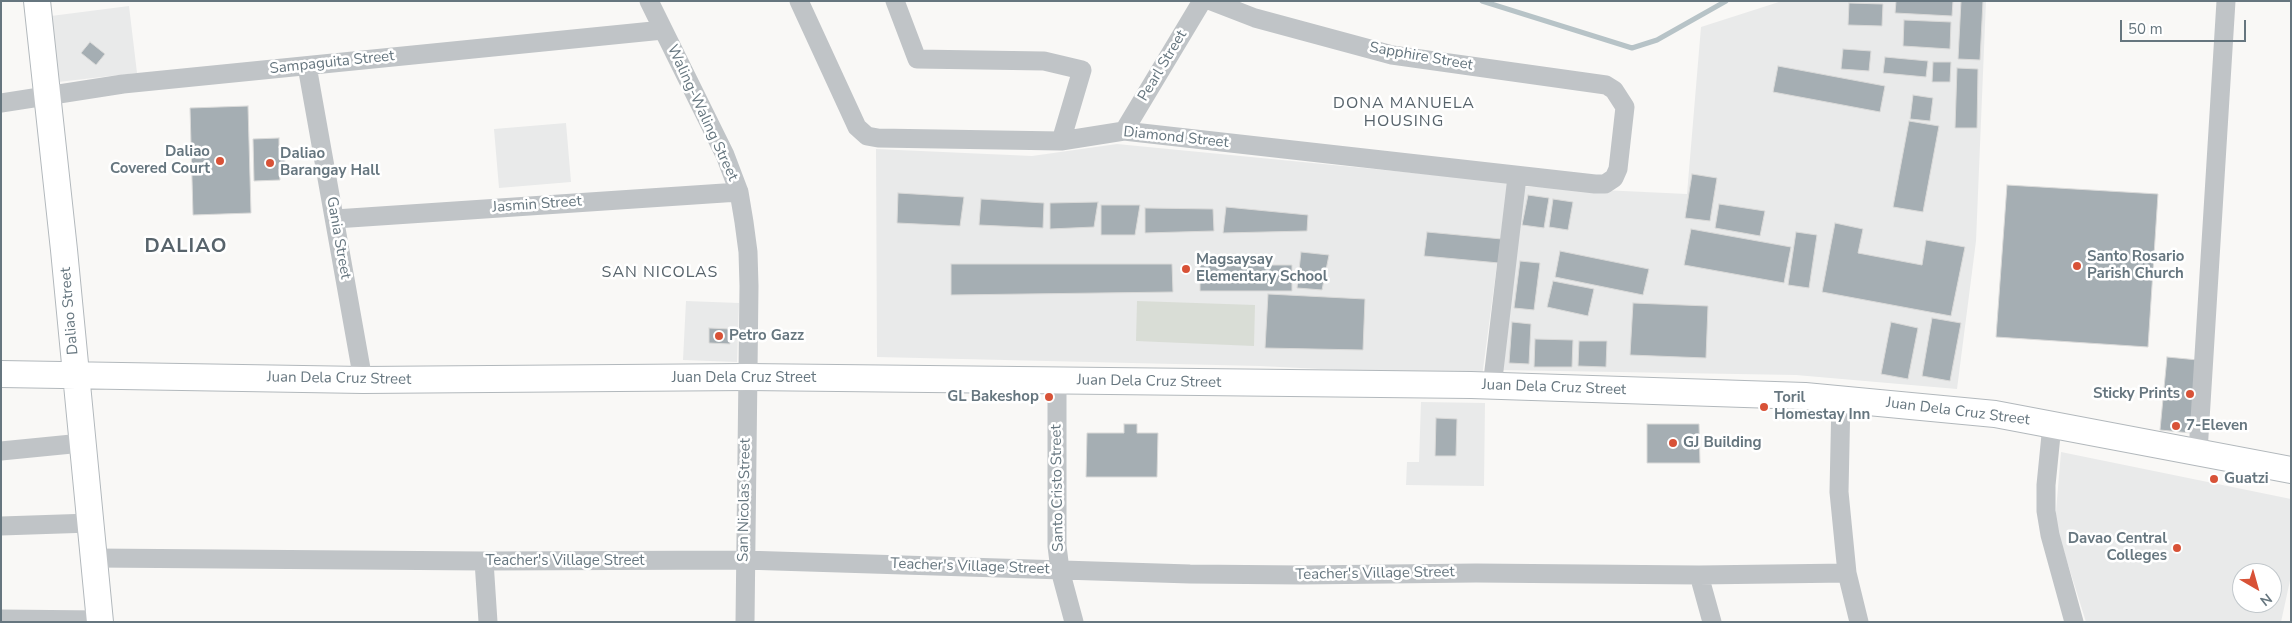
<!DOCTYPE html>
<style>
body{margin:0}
#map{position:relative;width:2292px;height:623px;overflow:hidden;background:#f9f8f6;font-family:"Nunito Sans",sans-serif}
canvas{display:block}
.frame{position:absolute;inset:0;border:2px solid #66767f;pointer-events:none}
.north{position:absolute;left:2232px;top:563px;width:50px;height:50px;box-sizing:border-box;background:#fff;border:1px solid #c2c8cc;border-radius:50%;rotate:142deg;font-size:14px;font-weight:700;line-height:20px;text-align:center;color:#66767f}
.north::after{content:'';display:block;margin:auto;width:18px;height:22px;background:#d85237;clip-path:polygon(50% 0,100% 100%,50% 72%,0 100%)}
.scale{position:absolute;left:2120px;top:20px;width:126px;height:22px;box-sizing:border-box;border:2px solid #66767f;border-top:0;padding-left:6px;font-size:15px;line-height:18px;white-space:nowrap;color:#66767f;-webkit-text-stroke:4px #fff;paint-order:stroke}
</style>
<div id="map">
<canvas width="2292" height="623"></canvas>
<div class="frame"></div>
<div class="north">N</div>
<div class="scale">50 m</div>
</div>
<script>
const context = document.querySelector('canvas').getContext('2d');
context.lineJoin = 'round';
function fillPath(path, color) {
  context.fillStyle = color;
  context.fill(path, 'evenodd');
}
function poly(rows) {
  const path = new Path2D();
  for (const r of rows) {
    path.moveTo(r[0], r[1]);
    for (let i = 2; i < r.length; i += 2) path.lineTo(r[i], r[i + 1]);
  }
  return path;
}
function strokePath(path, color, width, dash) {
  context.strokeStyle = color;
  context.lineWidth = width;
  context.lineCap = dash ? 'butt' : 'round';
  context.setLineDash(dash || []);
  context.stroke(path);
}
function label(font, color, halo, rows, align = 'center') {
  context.font = font + ' "Nunito Sans",sans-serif';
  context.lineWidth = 5;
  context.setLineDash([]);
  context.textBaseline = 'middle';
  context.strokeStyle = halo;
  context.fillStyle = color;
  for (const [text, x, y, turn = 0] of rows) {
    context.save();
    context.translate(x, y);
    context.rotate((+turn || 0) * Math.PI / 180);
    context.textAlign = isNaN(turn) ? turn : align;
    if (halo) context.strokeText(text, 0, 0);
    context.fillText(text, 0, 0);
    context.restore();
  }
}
fillPath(poly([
 [1782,1,1986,1,1976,241,1957,389,1796,375,1499,370,1517,186,1687,194,1701,27],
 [129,6,137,73,58,82,51,16],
 [566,123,571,182,499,188,494,129],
 [1117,144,1508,182,1482,377,1260,366,877,357,876,149,1032,156],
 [686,301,739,303,737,362,683,360],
 [1421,402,1485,403,1484,486,1406,485,1407,462,1419,462],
 [2061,452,2291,499,2291,576,2281,622,2086,622,2055,523],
 [2242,573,2272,573,2272,603,2242,603]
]), '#e9eaea');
fillPath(poly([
 [1137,301,1255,305,1254,346,1136,341]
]), '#d9ddd6');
strokePath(poly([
 [1482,1,1632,48,1657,40,1726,1]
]), '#b7c3c7', 5);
const building = poly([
 [1896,1,1953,1,1952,16,1895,13,1896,1],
 [1961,1,1983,1,1980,60,1958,59,1961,1],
 [1849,3,1883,4,1882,26,1848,25,1849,3],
 [1904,20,1951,22,1950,49,1903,46,1904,20],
 [90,42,105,54,96,65,81,53,90,42],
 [1843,49,1871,51,1869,71,1841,69,1843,49],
 [1885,57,1928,61,1926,77,1883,73,1885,57],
 [1933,62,1951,62,1950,82,1932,82,1933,62],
 [1778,66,1885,86,1880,112,1773,92,1778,66],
 [1957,68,1978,69,1977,128,1955,128,1957,68],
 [1913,95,1933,98,1930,121,1910,119,1913,95],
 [248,106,251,213,193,215,190,108,248,106],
 [1909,121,1939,126,1923,212,1893,207,1909,121],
 [279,138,279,148,285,148,285,169,279,169,280,180,254,181,253,139,279,138],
 [1692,174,1717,178,1710,221,1685,218,1692,174],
 [2007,185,2158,194,2148,347,1996,337,2007,185],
 [898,193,964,197,960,226,897,223,898,193],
 [1528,195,1549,198,1544,228,1522,225,1528,195],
 [981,199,1044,203,1043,228,979,225,981,199],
 [1553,199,1573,202,1568,230,1549,227,1553,199],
 [1098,202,1094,227,1050,229,1050,203,1098,202],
 [1719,204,1765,211,1760,236,1715,228,1719,204],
 [1101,205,1140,205,1135,235,1101,235,1101,205],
 [1226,207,1308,215,1307,231,1223,233,1226,207],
 [1145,208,1213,209,1214,231,1145,233,1145,208],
 [1835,223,1863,229,1858,253,1922,265,1926,240,1965,247,1951,316,1822,292,1835,223],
 [1691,229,1791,247,1784,283,1684,265,1691,229],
 [1427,232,1502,239,1499,263,1424,256,1427,232],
 [1796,232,1817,235,1809,288,1788,285,1796,232],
 [1560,251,1649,269,1643,295,1555,277,1560,251],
 [1301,252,1329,255,1322,290,1297,288,1301,252],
 [1520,261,1540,263,1534,310,1514,308,1520,261],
 [951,264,1172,264,1173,292,951,295,951,264],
 [1200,265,1292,265,1292,291,1200,291,1200,265],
 [1553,281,1594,289,1588,316,1547,307,1553,281],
 [1268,294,1365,299,1363,350,1265,348,1268,294],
 [1633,303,1708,306,1706,358,1630,355,1633,303],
 [1932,318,1961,323,1950,381,1922,376,1932,318],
 [1512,322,1531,324,1529,364,1509,363,1512,322],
 [1891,322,1918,328,1908,379,1881,374,1891,322],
 [709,328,730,329,730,344,709,343,709,328],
 [1535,339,1573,340,1572,367,1534,367,1535,339],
 [1579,341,1607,341,1606,367,1578,366,1579,341],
 [2167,357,2198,360,2191,433,2160,430,2167,357],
 [1436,418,1457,419,1456,456,1435,456,1436,418],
 [1124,424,1137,424,1137,433,1158,433,1157,477,1086,477,1087,433,1124,433,1124,424],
 [1647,424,1699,424,1700,463,1647,463,1647,424]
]);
fillPath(building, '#a5aeb3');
strokePath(building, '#dadad9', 1);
const secondary = poly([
 [37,1,64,250,100,622],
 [1,374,363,380,747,377,1471,385,1805,396,1995,414,2291,470]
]);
strokePath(secondary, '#b2b8bc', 28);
strokePath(poly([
 [649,1,725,155,739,192,744,222,748,252,749,286,745,622],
 [799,1,857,127,867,136,878,138,1061,141,1124,131,1595,184,1605,184,1614,178,1618,169,1625,107,1614,90,1606,85,1392,55,1255,18,1211,1],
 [895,1,917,59,1044,61,1082,70,1061,141],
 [307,66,363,380],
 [1,103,123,84,663,30],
 [1124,131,1202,1],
 [335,219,739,192],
 [1057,381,1057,546,1060,570,1074,622],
 [1492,387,1517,177],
 [1841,398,1839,492,1847,573,1859,622],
 [2052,425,2046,485,2046,511,2050,535,2074,622],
 [1,451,82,443],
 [2198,452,2226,1],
 [1,526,91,523],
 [94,558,484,561,744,560,1190,574,1302,575,1476,573,1699,575,1847,573],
 [484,561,488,622],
 [1699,575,1712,622],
 [1,619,100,620]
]), '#c0c4c7', 19);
strokePath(secondary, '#fff', 26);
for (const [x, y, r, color] of [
 [220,161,5,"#d85237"],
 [270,163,5,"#d85237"],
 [2077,266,5,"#d85237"],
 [1186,269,5,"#d85237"],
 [719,336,5,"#d85237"],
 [2190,394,5,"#d85237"],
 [1049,397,5,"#d85237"],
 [1764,407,5,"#d85237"],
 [2176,426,5,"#d85237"],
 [1673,443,5,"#d85237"],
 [2214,479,5,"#d85237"],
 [2177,548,5,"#d85237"]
]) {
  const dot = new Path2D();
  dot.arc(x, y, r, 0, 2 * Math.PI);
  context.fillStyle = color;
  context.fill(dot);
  strokePath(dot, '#fff', 2);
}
label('15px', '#66767f', '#fff', [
 ["Sapphire Street",1421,57,10],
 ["Sampaguita Street",332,63,-6],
 ["Pearl Street",1163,66,-59],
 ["Waling-Waling Street",702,113,65],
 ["Diamond Street",1176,138,6],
 ["Jasmin Street",537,205,-4],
 ["Gania Street",338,238,80],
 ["Daliao Street",70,311,-95],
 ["Juan Dela Cruz Street",744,378],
 ["Juan Dela Cruz Street",339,379,1],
 ["Juan Dela Cruz Street",1149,382,1],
 ["Juan Dela Cruz Street",1554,388,2],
 ["Juan Dela Cruz Street",1958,412,7],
 ["Santo Cristo Street",1058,488,-91],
 ["San Nicolas Street",745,500,-89],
 ["Teacher's Village Street",565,561],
 ["Teacher's Village Street",970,567,2],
 ["Teacher's Village Street",1375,574,-1]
]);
label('bold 15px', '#66767f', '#fff', [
 ["Daliao",210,152,"right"],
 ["Covered Court",210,169,"right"],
 ["Daliao",280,154],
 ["Barangay Hall",280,171],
 ["Santo Rosario",2087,257],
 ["Parish Church",2087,274],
 ["Magsaysay",1196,260],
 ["Elementary School",1196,277],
 ["Petro Gazz",729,336],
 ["Sticky Prints",2180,394,"right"],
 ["GL Bakeshop",1039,397,"right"],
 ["Toril",1774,398],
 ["Homestay Inn",1774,415],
 ["7-Eleven",2186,426],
 ["GJ Building",1683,443],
 ["Guatzi",2224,479],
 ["Davao Central",2167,539,"right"],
 ["Colleges",2167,556,"right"]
], 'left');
context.letterSpacing = '1px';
label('16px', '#57636b', '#fff', [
 ["DONA MANUELA",1404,104],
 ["HOUSING",1404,122],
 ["SAN NICOLAS",660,273]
]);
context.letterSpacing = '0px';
context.letterSpacing = '1px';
label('bold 20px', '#57636b', '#fff', [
 ["DALIAO",186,247]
]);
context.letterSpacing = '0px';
</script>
